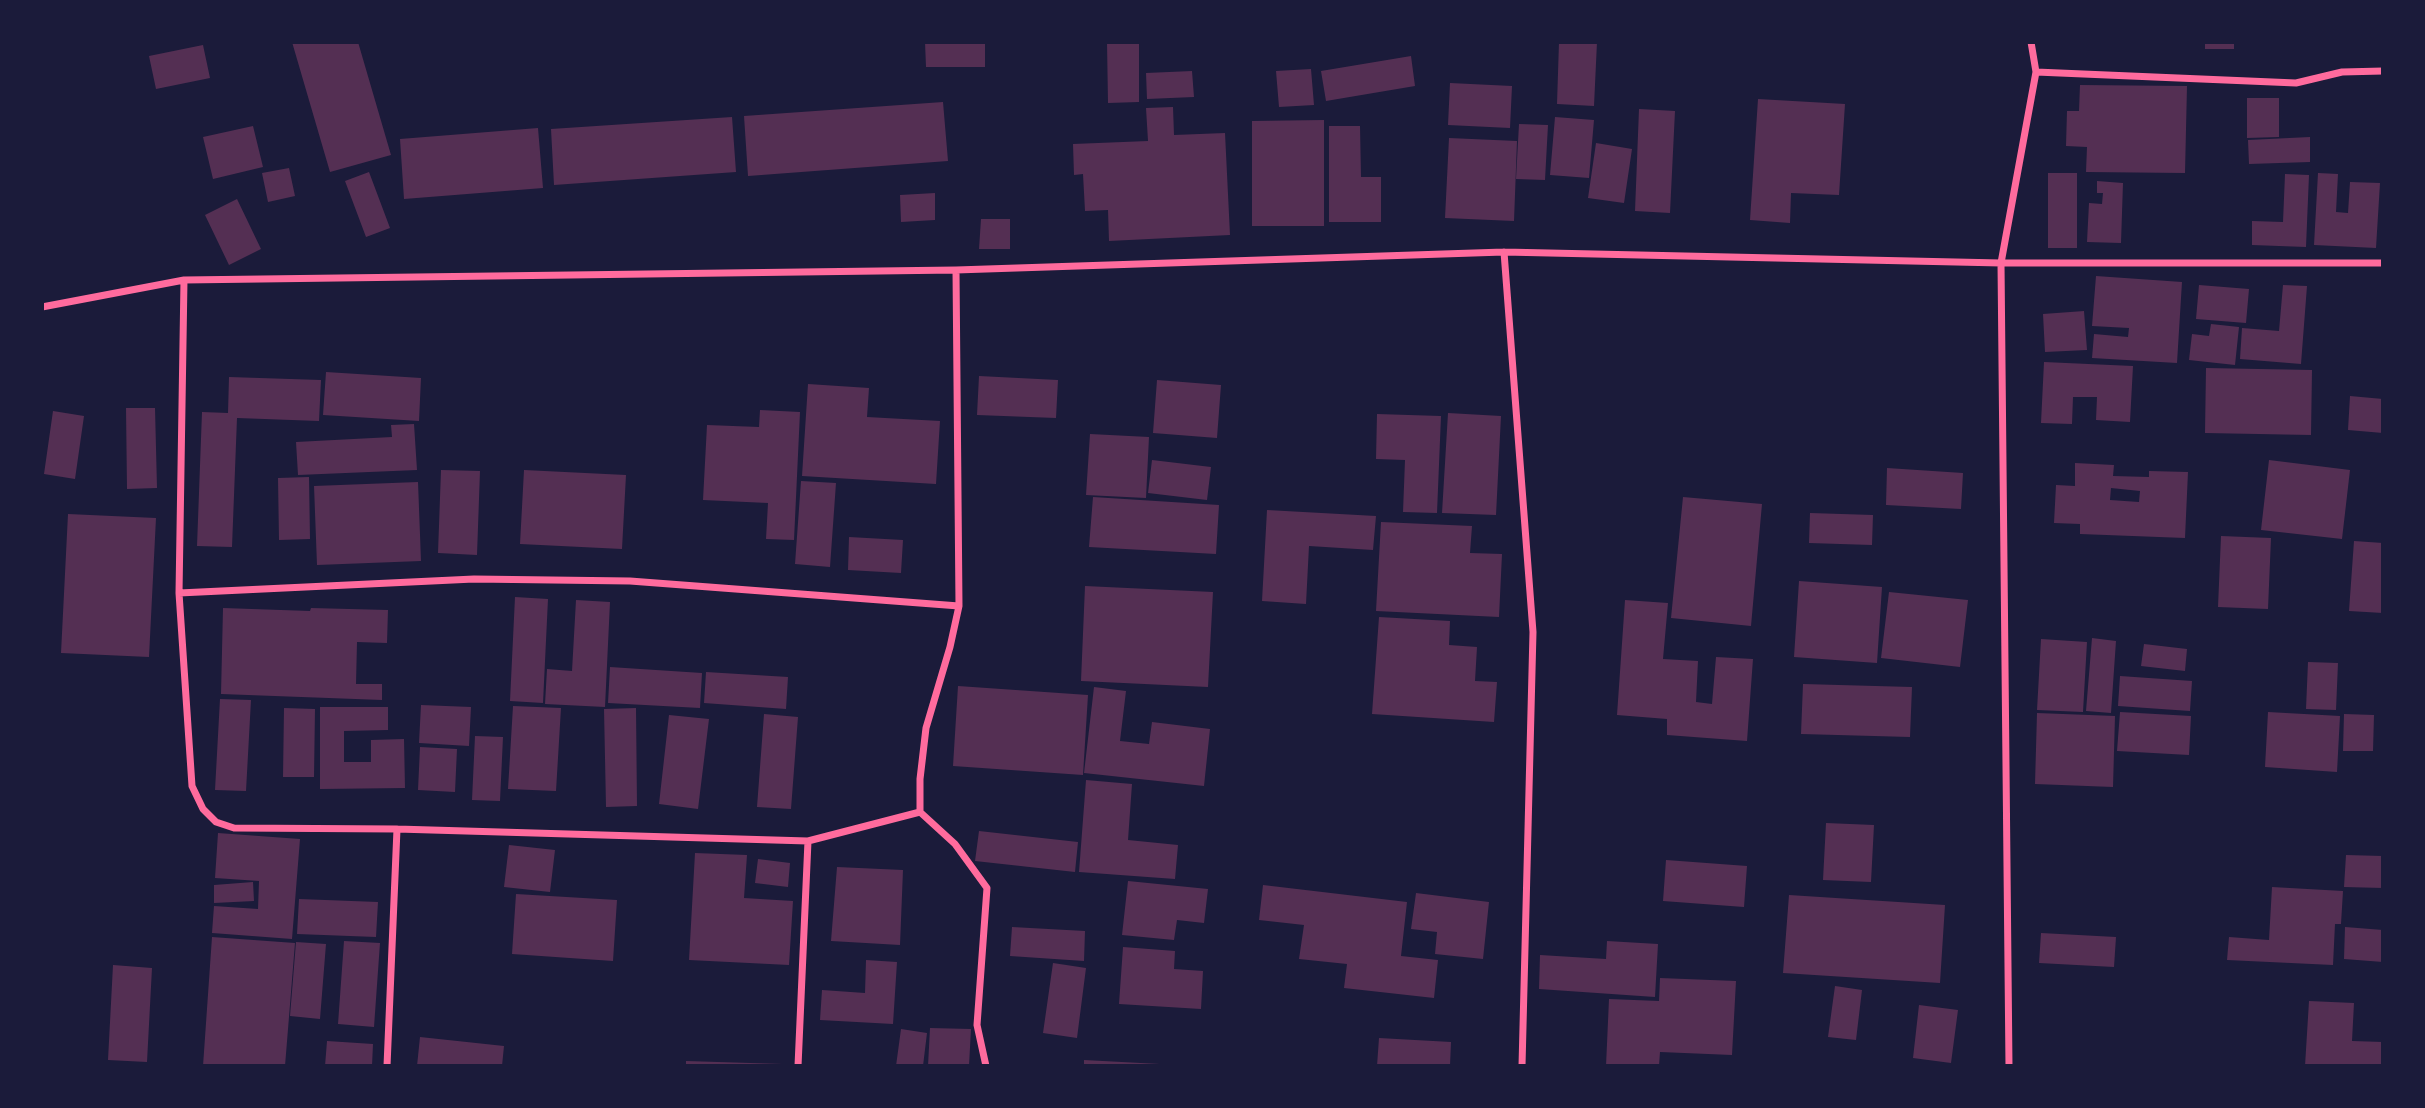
<!DOCTYPE html>
<style>
body{margin:0}
#map{position:relative;width:2425px;height:1108px;overflow:hidden;background:#1b1b3a;font-family:"Roboto Serif",serif}
canvas{display:block}
.frame{position:absolute;inset:0;border:44px solid #1b1b3a;pointer-events:none}
</style>
<div id="map">
<canvas width="2425" height="1108"></canvas>
<div class="frame"></div>
</div>
<script>
const context = document.querySelector('canvas').getContext('2d');
context.lineJoin = 'round';
function fillPath(path, color) {
  context.fillStyle = color;
  context.fill(path, 'evenodd');
}
function poly(rows) {
  const path = new Path2D();
  for (const r of rows) {
    path.moveTo(r[0], r[1]);
    for (let i = 2; i < r.length; i += 2) path.lineTo(r[i], r[i + 1]);
  }
  return path;
}
function strokePath(path, color, width, dash) {
  context.strokeStyle = color;
  context.lineWidth = width;
  context.lineCap = dash ? 'butt' : 'round';
  context.setLineDash(dash || []);
  context.stroke(path);
}
fillPath(poly([
 [292,42,358,42,391,155,330,172],
 [925,42,985,42,985,67,926,67],
 [1107,42,1139,42,1139,102,1108,103],
 [1559,42,1597,42,1594,106,1557,104],
 [2205,42,2234,42,2234,49,2205,49],
 [203,45,210,78,156,89,149,56],
 [1411,56,1415,86,1326,101,1321,71],
 [1311,69,1314,105,1279,107,1276,71],
 [1192,71,1194,97,1147,99,1146,73],
 [1450,83,1512,86,1510,128,1448,125],
 [2080,85,2187,86,2185,173,2086,172,2087,147,2066,146,2067,111,2079,111],
 [2247,98,2279,98,2279,137,2247,138],
 [1758,99,1845,104,1839,195,1791,193,1790,223,1750,220],
 [943,102,948,161,748,176,744,116],
 [1173,107,1174,135,1225,133,1230,235,1109,241,1108,210,1085,211,1083,174,1074,175,1073,144,1148,141,1146,108],
 [1639,109,1675,111,1670,213,1635,211],
 [732,117,736,172,554,185,551,129],
 [1555,117,1594,120,1589,178,1550,175],
 [1324,120,1324,226,1252,226,1252,121],
 [1519,124,1548,125,1545,180,1516,179],
 [253,126,263,167,213,179,203,137],
 [1329,126,1360,126,1361,177,1381,177,1381,222,1329,222],
 [538,128,543,188,404,199,400,139],
 [2310,137,2310,162,2249,164,2248,140],
 [1449,138,1517,141,1514,221,1445,218],
 [1596,143,1632,149,1624,203,1588,198],
 [289,168,295,196,268,202,262,173],
 [369,172,390,228,366,237,345,181],
 [2048,173,2077,173,2077,248,2048,248],
 [2318,173,2338,174,2336,212,2348,213,2350,182,2380,183,2376,248,2314,245],
 [2285,174,2309,175,2306,247,2252,245,2252,221,2283,222],
 [2097,181,2123,183,2121,243,2087,242,2089,203,2102,204,2103,193,2097,193],
 [935,193,935,220,901,222,900,195],
 [237,199,261,249,229,265,205,215],
 [981,219,1010,219,1010,249,979,249],
 [2096,276,2182,282,2177,363,2092,358,2094,334,2128,337,2129,328,2092,326],
 [2199,285,2249,289,2246,323,2196,319],
 [2283,285,2307,286,2301,364,2240,359,2242,328,2279,331],
 [2084,311,2087,350,2045,352,2043,314],
 [2211,324,2239,327,2235,365,2189,360,2192,334,2209,336],
 [2044,362,2133,366,2130,422,2096,420,2097,397,2073,397,2072,424,2041,423],
 [2206,368,2312,370,2311,435,2205,433],
 [326,372,421,378,419,421,323,415],
 [979,376,1058,380,1056,418,977,415],
 [229,377,321,380,319,421,237,418,232,547,197,546,202,412,228,413],
 [1157,380,1221,385,1217,438,1153,433],
 [808,384,869,388,867,417,940,421,936,484,802,476],
 [2350,396,2383,399,2383,433,2348,430],
 [126,408,155,408,157,488,127,489],
 [760,410,800,412,794,540,766,539,768,503,703,500,707,425,759,427],
 [53,411,84,416,75,479,44,474],
 [1448,413,1501,416,1496,515,1442,513],
 [1377,414,1441,416,1437,513,1403,512,1405,460,1376,459],
 [414,424,417,470,298,475,296,442,392,437,391,425],
 [1090,434,1149,437,1146,498,1086,495],
 [1152,460,1211,467,1207,500,1148,493],
 [2269,460,2350,470,2342,539,2261,530],
 [2075,463,2114,465,2113,476,2149,477,2149,471,2188,472,2185,538,2080,534,2080,524,2054,523,2056,485,2075,486],
 [2111,488,2140,491,2139,502,2110,500],
 [1887,468,1963,473,1961,509,1886,505],
 [441,470,480,471,477,555,438,553],
 [524,470,626,475,622,549,520,544],
 [309,477,310,539,279,540,278,478],
 [801,481,836,483,830,567,795,564],
 [418,482,421,561,317,565,314,486],
 [1093,497,1219,505,1216,554,1089,547],
 [1683,497,1762,504,1751,626,1671,618],
 [1267,510,1376,516,1373,550,1309,546,1306,604,1262,601],
 [1810,513,1873,515,1872,545,1809,543],
 [68,514,156,518,149,657,61,653],
 [1381,522,1472,526,1470,553,1502,554,1499,617,1376,611],
 [2221,536,2271,538,2268,609,2218,607],
 [849,537,903,540,901,573,848,570],
 [2354,541,2383,543,2383,613,2349,611],
 [1799,581,1882,587,1877,663,1794,657],
 [1085,586,1213,592,1208,687,1081,681],
 [1889,592,1968,600,1960,667,1881,658],
 [515,597,548,599,543,703,510,701],
 [576,600,610,602,605,707,545,704,547,669,572,671],
 [1625,600,1668,603,1663,659,1698,661,1696,702,1712,704,1716,657,1753,659,1747,741,1667,735,1667,719,1617,715],
 [223,608,310,611,311,608,388,610,387,643,357,642,356,684,382,684,382,700,221,694],
 [1379,617,1450,621,1449,645,1477,647,1475,681,1497,682,1494,722,1372,714],
 [2092,638,2116,641,2111,713,2086,711],
 [2041,639,2087,642,2083,712,2037,710],
 [2144,644,2187,649,2185,671,2141,666],
 [2308,662,2338,663,2336,710,2306,709],
 [610,667,702,673,700,708,608,703],
 [706,672,788,677,786,709,704,703],
 [2120,676,2192,681,2190,711,2118,706],
 [1803,684,1912,687,1910,737,1801,734],
 [958,686,1088,695,1083,775,953,766],
 [1094,687,1126,691,1120,741,1149,744,1152,722,1210,729,1204,786,1084,773],
 [220,699,251,700,246,791,215,790],
 [421,705,471,707,469,746,419,743],
 [513,706,561,708,556,791,508,789],
 [320,707,388,707,388,730,344,731,344,762,371,762,371,740,404,739,405,788,320,789],
 [284,708,315,709,314,777,283,777],
 [636,708,637,806,606,807,604,709],
 [2120,712,2191,716,2189,755,2117,751],
 [2268,712,2340,716,2337,772,2265,767],
 [2037,713,2115,716,2113,787,2035,784],
 [764,714,798,717,791,809,757,807],
 [2344,714,2374,715,2373,751,2343,751],
 [669,715,709,719,698,809,659,804],
 [475,736,503,737,500,801,472,800],
 [420,747,457,749,455,792,418,790],
 [1086,780,1132,784,1128,840,1178,845,1175,879,1079,872],
 [1826,823,1874,825,1871,882,1823,880],
 [979,831,1078,842,1075,872,975,861],
 [218,833,300,839,292,939,212,933,214,906,258,909,259,881,215,878],
 [509,845,555,850,550,892,504,887],
 [695,853,747,855,744,898,793,901,789,965,689,960],
 [2346,855,2383,856,2383,888,2344,887],
 [758,859,790,863,788,887,755,883],
 [1666,860,1747,866,1744,907,1663,901],
 [837,867,903,870,900,945,831,941],
 [1128,881,1208,889,1204,923,1177,920,1174,940,1122,935],
 [253,882,254,901,214,903,214,885],
 [1263,885,1407,902,1401,956,1438,960,1434,998,1344,988,1347,964,1299,959,1304,925,1259,920],
 [2272,887,2343,891,2341,924,2335,924,2333,965,2227,960,2229,937,2269,940],
 [1416,893,1489,902,1483,959,1435,954,1437,932,1411,929],
 [516,894,617,900,613,961,512,954],
 [1789,895,1945,905,1940,983,1783,973],
 [299,899,378,902,376,937,297,934],
 [1012,927,1085,931,1084,961,1010,956],
 [2345,927,2383,930,2383,962,2344,959],
 [2041,933,2116,937,2114,967,2039,963],
 [212,937,295,943,285,1066,203,1066],
 [344,941,380,943,374,1027,338,1024],
 [1607,941,1658,944,1655,997,1539,989,1540,955,1606,959],
 [296,942,326,944,320,1019,290,1016],
 [1123,947,1175,951,1174,969,1203,971,1201,1009,1119,1004],
 [866,960,897,962,893,1024,820,1020,822,990,865,993],
 [1053,963,1086,968,1077,1038,1043,1033],
 [113,965,152,968,147,1062,108,1060],
 [1660,978,1736,981,1732,1055,1660,1052,1659,1066,1606,1066,1609,999,1659,1001],
 [1835,986,1862,990,1856,1040,1828,1037],
 [2309,1001,2354,1003,2352,1041,2383,1042,2383,1066,2305,1066],
 [1919,1005,1958,1010,1951,1063,1913,1058],
 [930,1028,971,1029,969,1066,928,1066],
 [901,1029,927,1033,923,1066,896,1066],
 [420,1037,504,1046,502,1066,417,1066],
 [1379,1038,1451,1042,1450,1066,1377,1066],
 [327,1041,373,1044,372,1066,325,1066],
 [1084,1060,1160,1064,1160,1066,1084,1066],
 [686,1061,783,1064,783,1066,686,1066]
]), '#542f53');
strokePath(poly([
 [2036,72,2296,83,2342,72,2383,71],
 [1504,252,1533,632,1522,1066],
 [956,270,959,606,950,647,926,728,920,779,920,812,955,844,987,888,977,1025,986,1066],
 [184,280,179,593,474,579,630,581,959,606],
 [42,307,184,280,956,270,1504,252,2001,263,2383,263],
 [179,593,192,786,203,809,216,822,234,828,397,829,808,841,920,812],
 [387,1066,397,829],
 [798,1066,808,841],
 [2009,1066,2001,263,2036,72,2031,42]
]), '#ff6b9d', 7);
</script>
